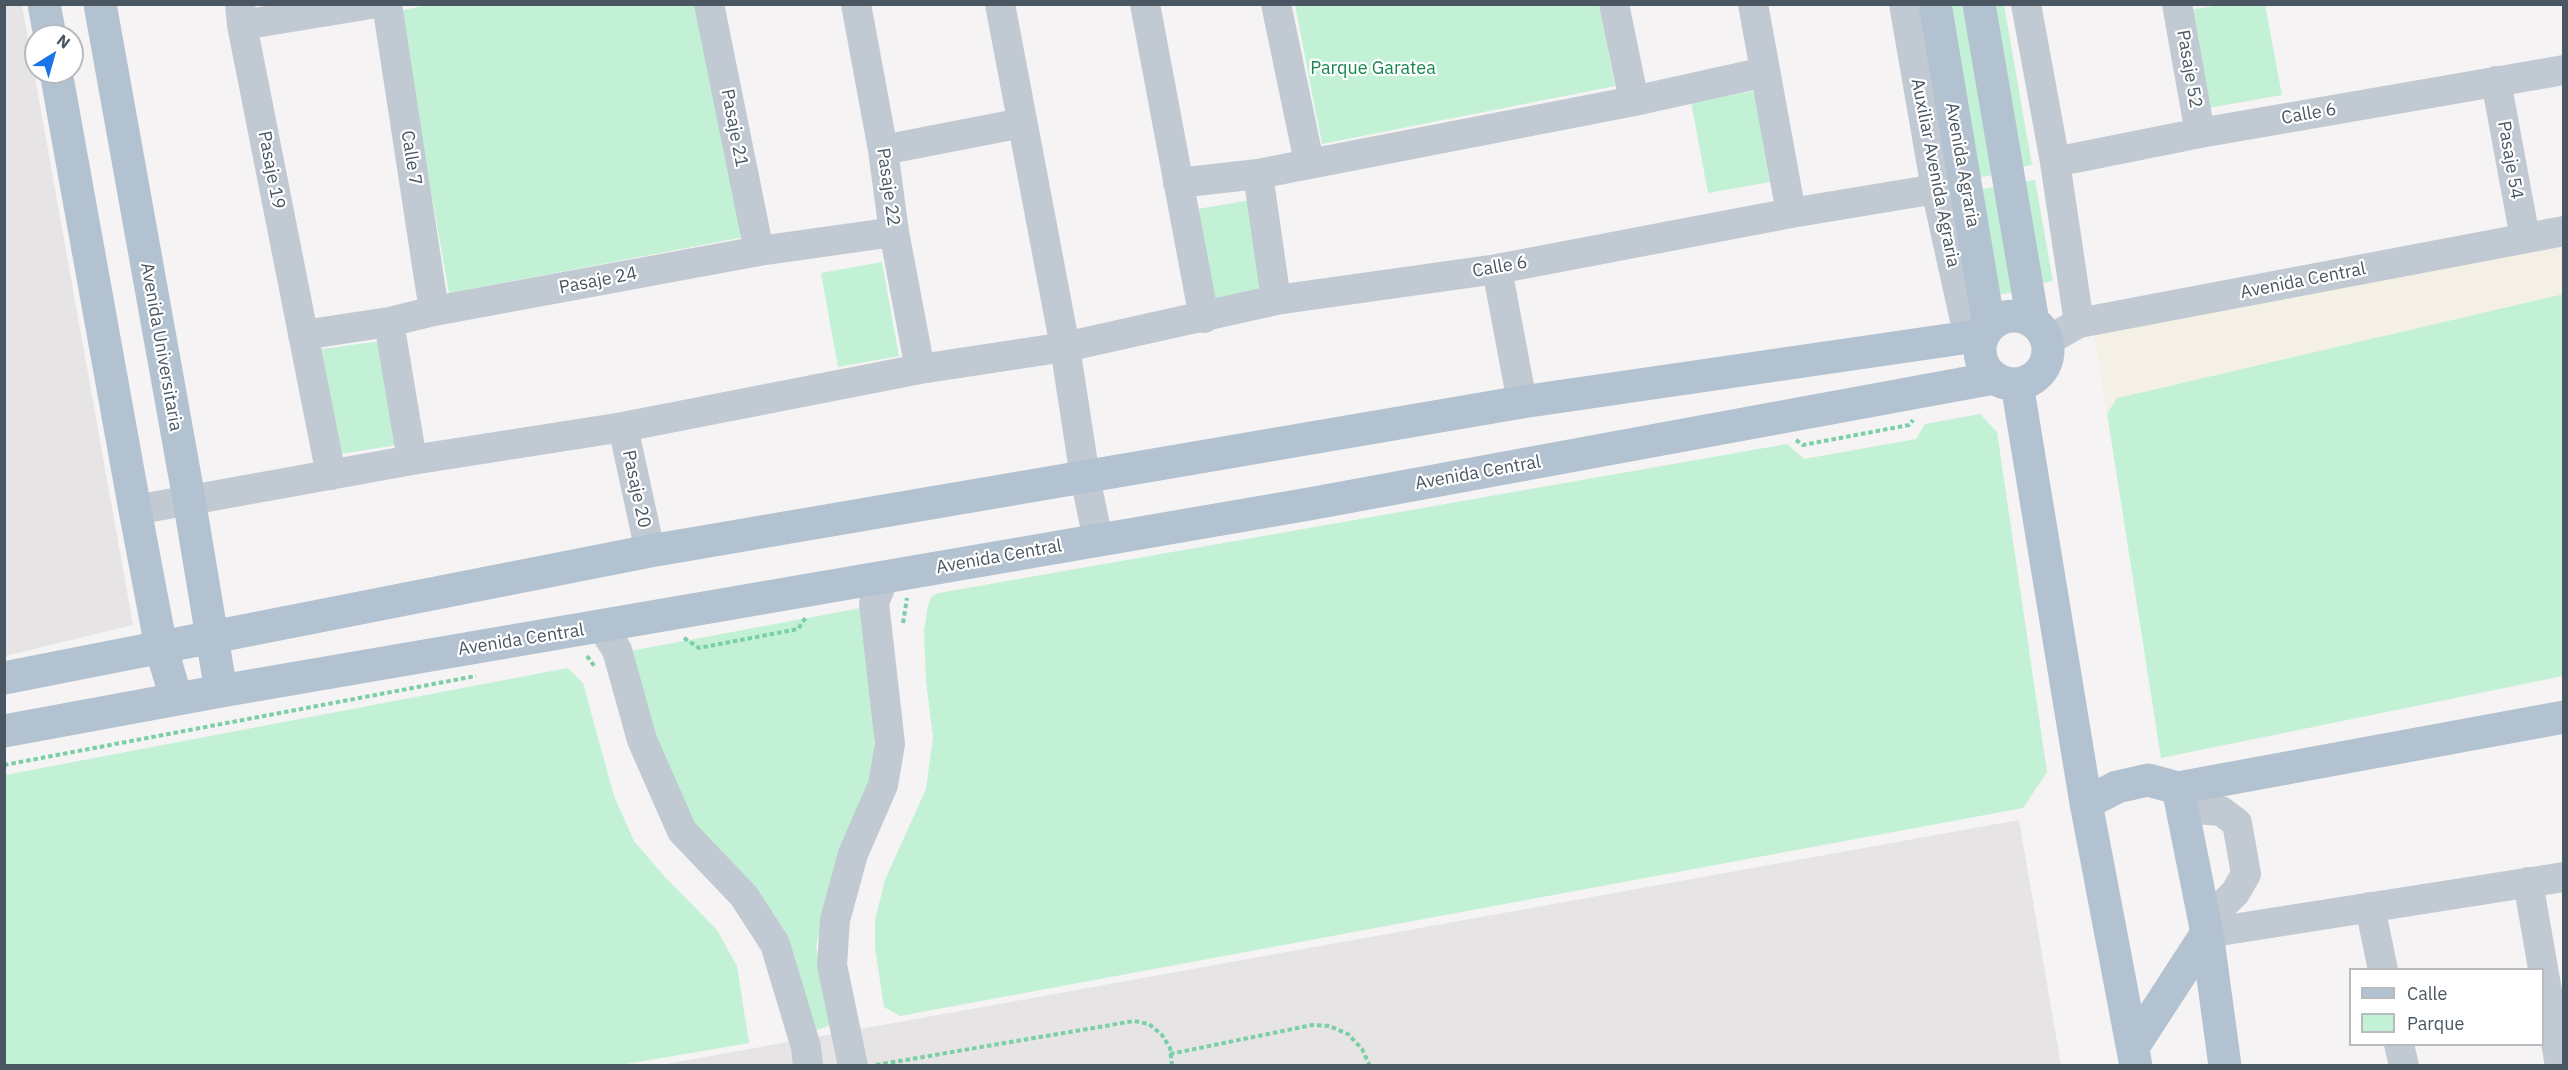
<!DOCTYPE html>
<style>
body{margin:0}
#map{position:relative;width:2568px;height:1070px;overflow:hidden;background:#f5f3f3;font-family:"IBM Plex Sans",sans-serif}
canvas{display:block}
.frame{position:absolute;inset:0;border:6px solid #4a5661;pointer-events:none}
.legend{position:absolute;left:2349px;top:968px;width:195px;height:78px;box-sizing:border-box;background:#fff;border:2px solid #b7bbc0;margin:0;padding:8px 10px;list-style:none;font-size:18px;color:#4a5661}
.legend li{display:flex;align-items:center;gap:12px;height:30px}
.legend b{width:30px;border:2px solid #b7bbc0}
.north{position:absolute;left:24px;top:24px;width:60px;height:60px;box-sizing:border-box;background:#fff;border:2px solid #b7bbc0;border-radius:50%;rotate:37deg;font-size:16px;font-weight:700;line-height:24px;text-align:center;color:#4a5661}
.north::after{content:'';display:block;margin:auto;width:21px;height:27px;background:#1a73e8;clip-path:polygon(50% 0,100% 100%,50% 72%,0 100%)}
</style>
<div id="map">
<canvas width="2568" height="1070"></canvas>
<div class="frame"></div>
<ul class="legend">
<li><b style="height:8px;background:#b3c2d1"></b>Calle</li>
<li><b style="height:16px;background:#c3f1d5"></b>Parque</li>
</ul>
<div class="north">N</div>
</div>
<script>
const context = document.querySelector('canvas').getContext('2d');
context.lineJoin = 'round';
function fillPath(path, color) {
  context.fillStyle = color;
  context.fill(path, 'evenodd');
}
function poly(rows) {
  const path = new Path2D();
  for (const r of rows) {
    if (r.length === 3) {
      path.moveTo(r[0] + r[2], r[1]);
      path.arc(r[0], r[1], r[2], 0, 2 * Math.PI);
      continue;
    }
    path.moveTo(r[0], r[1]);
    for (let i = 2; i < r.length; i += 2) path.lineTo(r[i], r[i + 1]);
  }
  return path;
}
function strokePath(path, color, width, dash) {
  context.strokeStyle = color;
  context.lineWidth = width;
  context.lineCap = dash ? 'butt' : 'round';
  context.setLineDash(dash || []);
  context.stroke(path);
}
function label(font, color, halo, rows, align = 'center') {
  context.font = font + ' "IBM Plex Sans",sans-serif';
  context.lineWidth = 4.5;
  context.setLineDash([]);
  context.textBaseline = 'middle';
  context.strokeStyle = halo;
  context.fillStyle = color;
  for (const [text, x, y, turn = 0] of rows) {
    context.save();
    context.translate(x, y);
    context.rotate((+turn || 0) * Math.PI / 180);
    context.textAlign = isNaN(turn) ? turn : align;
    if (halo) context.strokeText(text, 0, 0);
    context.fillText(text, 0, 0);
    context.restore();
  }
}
fillPath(poly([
 [4,5,22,5,133,625,5,656],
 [2019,820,2061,1065,655,1066]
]), '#e6e4e5');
fillPath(poly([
 [432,4,705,5,755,235,449,293,399,11],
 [1295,5,1599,5,1615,86,1322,144],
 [1944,5,1976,5,2006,173,1975,178],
 [1987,5,2004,5,2032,165,2015,168],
 [2221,5,2265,5,2282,95,2208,108,2189,10],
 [1759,90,1776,181,1708,193,1691,102],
 [2035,180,2053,281,2037,284,2017,183],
 [2007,185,2024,290,1997,295,1977,190],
 [1250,200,1267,296,1209,306,1192,210],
 [882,262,899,356,838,367,821,273],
 [2563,294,2563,676,2161,758,2107,413,2117,398],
 [387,340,404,444,333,455,316,350],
 [1980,414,1997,432,2047,772,2023,808,900,1016,884,1007,875,948,875,920,885,880,926,789,933,737,926,681,924,631,928,605,932,596,939,593,1787,444,1804,459,1916,439,1925,424],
 [861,608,875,718,873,770,828,890,816,947,831,1025,811,1032,692,823,655,750,630,651],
 [568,668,583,683,614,796,634,841,665,877,717,930,737,966,749,1043,615,1066,5,1065,5,775]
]), '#c3f1d5');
fillPath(poly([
 [2563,242,2563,294,2117,398,2107,413,2094,330]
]), '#f5f0e5');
strokePath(poly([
 [1796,440,1803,445,1909,425,1913,420],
 [903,623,907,598],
 [684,638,699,648,798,629,806,617],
 [587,656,595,667],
 [4,765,476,676],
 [1170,1054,1312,1025,1329,1026,1348,1034,1362,1049,1370,1066],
 [876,1065,1134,1021,1149,1024,1162,1035,1170,1048,1172,1066]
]), '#7ad0a6', 4, [4.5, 3]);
strokePath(poly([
 [240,4,242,25,331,475],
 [387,4,434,311],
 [709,4,759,251],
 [856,4,883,150,894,232,920,369],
 [1000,4,1065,347,1085,477,1098,540],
 [1145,4,1204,318],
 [1276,4,1309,162],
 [1614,4,1634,101],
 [1753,4,1791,213],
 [1904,4,1936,189,1964,316,1986,330],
 [2026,4,2055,162,2079,323],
 [2177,4,2200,133],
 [242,25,371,4],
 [2496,81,2525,238],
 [883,150,1022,123],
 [2055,162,2200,133,2564,70],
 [1258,174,1276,300],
 [1178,183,1258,174,1634,101,1765,72],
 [1497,269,1522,402],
 [389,322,412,460],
 [303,335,389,322,434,311,759,251,894,232],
 [2047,341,2079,323,2564,231],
 [623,427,650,551],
 [135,510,412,460,623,427,920,369,1065,347,1276,300,1497,269,1791,213,1936,189],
 [602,627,617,650,642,740,682,831,744,896,775,944,806,1047,808,1066],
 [2182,808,2221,811,2237,823,2246,874,2235,893,2205,922],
 [2528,882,2560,1066],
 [2370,907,2383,970],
 [2207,933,2564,877],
 [2399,1044,2404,1066],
 [853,1066,832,965,835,920,853,854,883,785,890,744,874,603,884,577]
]), '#c1cad2', 30);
strokePath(poly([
 [44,4,50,36],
 [100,4,189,499,221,691],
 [1935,4,1989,326],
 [1979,4,2033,322],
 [56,72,135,510,161,647,176,698],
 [2014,350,34],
 [2017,384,2086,803,2136,1066],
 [4,678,650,551,1522,402,1983,335],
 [4,731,221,691,1309,504,1994,378],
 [2178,788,2207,933,2225,1066],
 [2086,803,2117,787,2148,780,2178,788,2564,717],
 [2133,1047,2207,933]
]), '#b3c2d1', 33);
label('18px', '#17864f', '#fff', [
 ["Parque Garatea",1373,69]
]);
label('18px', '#4a5661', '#fff', [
 ["Pasaje 52",2189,69,80],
 ["Calle 6",2309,114,-10],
 ["Pasaje 21",734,128,79],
 ["Calle 7",411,158,81],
 ["Pasaje 54",2510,160,80],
 ["Avenida Agraria",1962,165,80],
 ["Pasaje 19",271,170,79],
 ["Auxiliar Avenida Agraria",1935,173,79],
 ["Pasaje 22",888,187,82],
 ["Calle 6",1500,267,-10],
 ["Pasaje 24",598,281,-11],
 ["Avenida Central",2303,281,-11],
 ["Avenida Universitaria",161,347,80],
 ["Avenida Central",1478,473,-10],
 ["Pasaje 20",636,489,78],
 ["Avenida Central",999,557,-10],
 ["Avenida Central",521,640,-9]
]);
</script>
